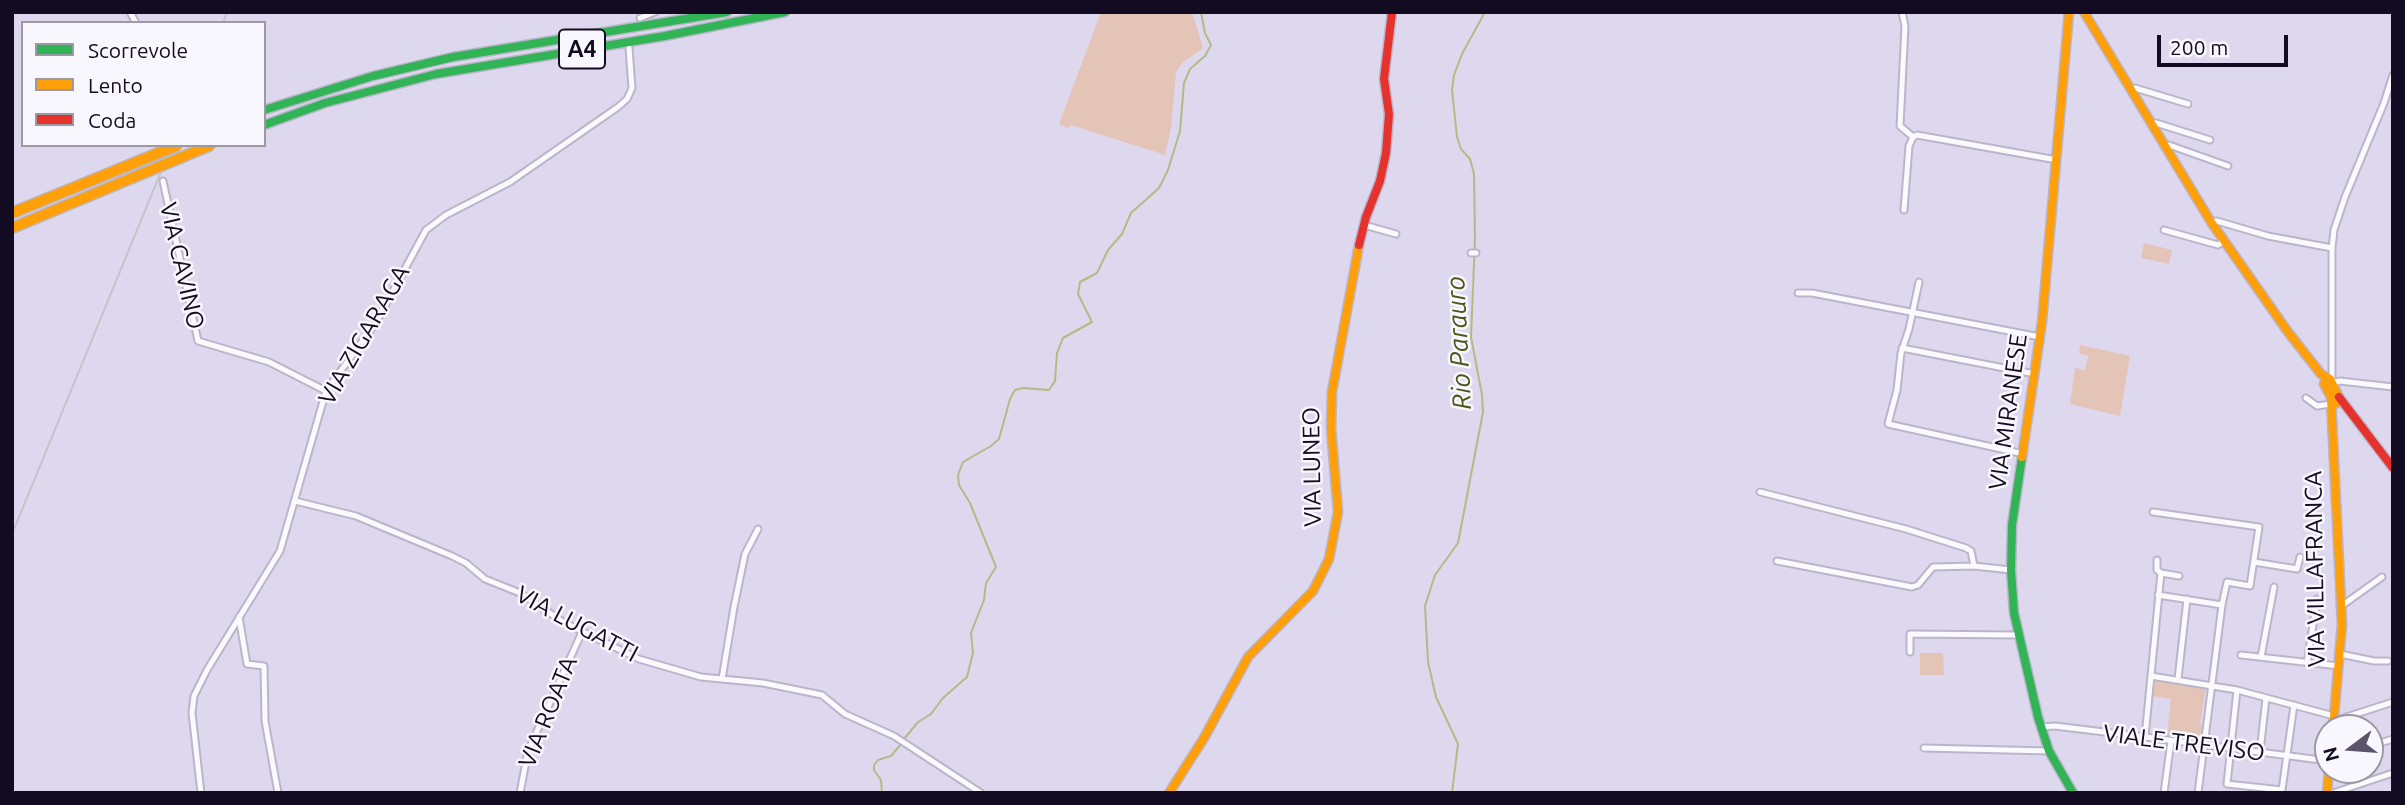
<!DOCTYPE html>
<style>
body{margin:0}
#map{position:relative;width:2405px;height:805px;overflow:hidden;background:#ded8ee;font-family:Ubuntu,sans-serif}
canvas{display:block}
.frame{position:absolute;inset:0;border:14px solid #130b21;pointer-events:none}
.legend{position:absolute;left:21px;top:21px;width:245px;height:126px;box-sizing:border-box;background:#f8f7fd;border:2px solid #9c99a5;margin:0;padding:9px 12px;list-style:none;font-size:21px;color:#130b21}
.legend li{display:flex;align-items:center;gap:14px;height:35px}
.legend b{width:35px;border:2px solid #9c99a5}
.north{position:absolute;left:2314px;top:714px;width:70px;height:70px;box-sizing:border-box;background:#f8f7fd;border:2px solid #9c99a5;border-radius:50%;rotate:254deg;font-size:19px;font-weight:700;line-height:28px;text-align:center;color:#130b21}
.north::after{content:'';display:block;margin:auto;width:24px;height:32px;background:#5a5369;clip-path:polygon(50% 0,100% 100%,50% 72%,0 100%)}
.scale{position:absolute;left:2157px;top:35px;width:131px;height:32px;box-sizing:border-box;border:4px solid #130b21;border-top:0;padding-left:9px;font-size:21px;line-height:24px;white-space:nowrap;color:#130b21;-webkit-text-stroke:5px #f8f7fd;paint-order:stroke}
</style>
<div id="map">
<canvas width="2405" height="805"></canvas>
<div class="frame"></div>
<ul class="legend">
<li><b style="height:9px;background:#30b455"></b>Scorrevole</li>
<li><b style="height:9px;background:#ff9f0a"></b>Lento</li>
<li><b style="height:9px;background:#e5322d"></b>Coda</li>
</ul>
<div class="north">N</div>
<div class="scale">200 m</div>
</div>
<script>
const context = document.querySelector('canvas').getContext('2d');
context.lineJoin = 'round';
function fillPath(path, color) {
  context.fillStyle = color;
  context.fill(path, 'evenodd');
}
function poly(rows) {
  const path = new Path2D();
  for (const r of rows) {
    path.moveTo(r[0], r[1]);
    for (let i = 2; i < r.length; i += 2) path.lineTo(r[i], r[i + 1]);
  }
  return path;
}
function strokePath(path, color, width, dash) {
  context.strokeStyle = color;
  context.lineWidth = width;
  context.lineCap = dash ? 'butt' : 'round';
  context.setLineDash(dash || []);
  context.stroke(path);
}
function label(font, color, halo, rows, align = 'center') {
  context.font = font + ' Ubuntu,sans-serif';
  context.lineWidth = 5;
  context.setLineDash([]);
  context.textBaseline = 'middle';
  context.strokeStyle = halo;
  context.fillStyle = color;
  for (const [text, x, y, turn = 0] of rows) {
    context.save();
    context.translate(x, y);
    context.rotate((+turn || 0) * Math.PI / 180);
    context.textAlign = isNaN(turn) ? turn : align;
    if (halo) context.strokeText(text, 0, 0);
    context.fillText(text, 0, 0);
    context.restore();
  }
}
fillPath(poly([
 [1101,12,1192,12,1203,48,1182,63,1176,72,1171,128,1165,155,1071,125,1068,128,1059,124],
 [2144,243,2172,250,2169,264,2141,258],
 [2080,345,2130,356,2120,416,2070,404,2075,368,2085,370,2088,356,2079,353],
 [1920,653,1943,653,1944,675,1920,675],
 [2154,678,2206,687,2200,724,2202,725,2200,742,2167,736,2171,699,2152,696]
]), '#e5c4b8');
strokePath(poly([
 [904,739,918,722,931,714,943,698,967,677,973,653,971,633,984,600,986,583,996,567,970,503,959,485,958,475,963,462,991,446,999,439,1010,399,1015,390,1023,388,1049,390,1055,381,1057,353,1063,338,1092,322,1078,294,1080,282,1097,273,1108,250,1122,234,1131,213,1159,188,1168,170,1180,131,1184,83,1190,69,1205,56,1211,45,1205,33,1201,12],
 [882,793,881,780,874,770,874,765,878,760,891,756,901,744],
 [1452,793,1458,744,1436,697,1428,662,1425,606,1435,575,1458,543,1483,412,1482,395,1471,337,1475,239,1474,174,1470,159,1461,149,1457,137,1452,90,1454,75,1462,54,1485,12]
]), '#b2bb86', 2);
const street = poly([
 [130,12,136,23],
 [1902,12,1905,26,1900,126,1913,137],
 [640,18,655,12],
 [2393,75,2384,103,2345,197,2334,230,2332,248,2332,383,2340,381,2393,387],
 [2131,90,2135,88,2188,104],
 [2151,124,2156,123,2210,140],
 [2164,147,2169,145,2228,166],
 [163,181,198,341,269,362,326,391],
 [1904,210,1909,146,1913,137,1917,135,2057,160],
 [2211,222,2217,221,2268,236,2332,248],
 [1364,225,1396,234],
 [2164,230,2218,245,2224,241],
 [1471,253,1476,253],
 [1919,282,1909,329,1901,353,1897,390,1888,424,2024,454],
 [1798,293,1812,293,2040,337],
 [1902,348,2035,374],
 [2306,398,2317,406,2331,404],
 [1760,492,1906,529,1966,548,1971,551,1974,566],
 [295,501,356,516,452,556,466,563,485,579,520,593,563,622,639,659,701,677,763,683,822,695,845,714,894,736,981,793],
 [2153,512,2259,527,2250,586,2227,582,2222,605],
 [2157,560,2157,570,2161,573],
 [1777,561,1912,587,1918,585,1933,567,1974,566,2011,570],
 [2254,562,2297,569,2300,557],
 [2158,595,2222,605,2198,793],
 [2340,607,2382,577],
 [239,617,247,664,264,666,265,721,278,793],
 [1910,652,1910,634,2018,635],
 [2340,654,2374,661,2388,661],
 [2241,655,2339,666],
 [2261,657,2274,587],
 [2307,663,2317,599],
 [2151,676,2237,690,2334,716],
 [722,679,734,607,745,554,758,529],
 [2178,679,2187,599],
 [2237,690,2227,784,2282,790,2294,705],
 [2334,721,2393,702],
 [2041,727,2055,726,2145,737,2328,761],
 [2145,737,2161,573,2179,576],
 [2370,746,2393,739],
 [1924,748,2049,751],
 [2260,752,2266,698],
 [201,793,192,713,194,696,207,670,280,551,326,391,375,324,426,230,446,215,510,182,618,107,627,99,632,88,629,48],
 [520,793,528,751,582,632],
 [2164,793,2171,741],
 [2333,793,2393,773]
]);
const fast = poly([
 [264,110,373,76,453,57,727,12],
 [264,125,325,103,436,74,665,36,785,12],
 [2022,457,2012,525,2011,570,2014,613,2038,717,2049,751,2073,793]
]);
const slow = poly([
 [2084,12,2211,222,2288,332,2321,374,2330,379,2339,397,2337,403,2333,401,2324,384,2326,377],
 [2331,399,2342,624,2333,728],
 [2022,457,2042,322,2069,12],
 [1169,793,1204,738,1248,657,1313,591,1329,559,1338,512,1331,428,1332,392,1359,245],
 [2327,793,2329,770]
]);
const jam = poly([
 [1359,245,1366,217,1380,181,1386,153,1389,114,1384,79,1392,12],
 [2339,397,2393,468]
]);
strokePath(street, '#bbb5cb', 9);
strokePath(fast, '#bbb5cb', 11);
strokePath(slow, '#bbb5cb', 11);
strokePath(jam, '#bbb5cb', 11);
strokePath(street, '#faf9fc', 5);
strokePath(fast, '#30b455', 8);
strokePath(slow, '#ff9f0a', 8);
strokePath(jam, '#e5322d', 8);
strokePath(poly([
 [223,23,227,12],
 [12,534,172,145]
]), '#c5c4c9', 2);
const slowBridge = poly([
 [12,213,178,145],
 [12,228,211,145]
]);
strokePath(slowBridge, '#bbb7c4', 13, []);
strokePath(slowBridge, '#ff9f0a', 10);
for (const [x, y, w] of [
 [582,49,46]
]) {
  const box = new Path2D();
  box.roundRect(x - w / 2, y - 19.5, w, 39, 5);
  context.fillStyle = '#f8f7fd';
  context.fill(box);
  strokePath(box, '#130b21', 2);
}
label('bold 23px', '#130b21', null, [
 ["A4",582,49]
]);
label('24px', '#130b21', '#f8f7fd', [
 ["VIA CAVINO",182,266,77],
 ["VIA ZIGARAGA",364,335,-60],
 ["VIA MIRANESE",2008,412,-82],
 ["VIA LUNEO",1312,467,-91],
 ["VIA VILLAFRANCA",2315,569,-91],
 ["VIA LUGATTI",577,624,28],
 ["VIA ROATA",548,712,-68],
 ["VIALE TREVISO",2184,743,7]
]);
label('italic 26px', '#4c5618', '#f8f7fd', [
 ["Rio Parauro",1459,343,-93]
]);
</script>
